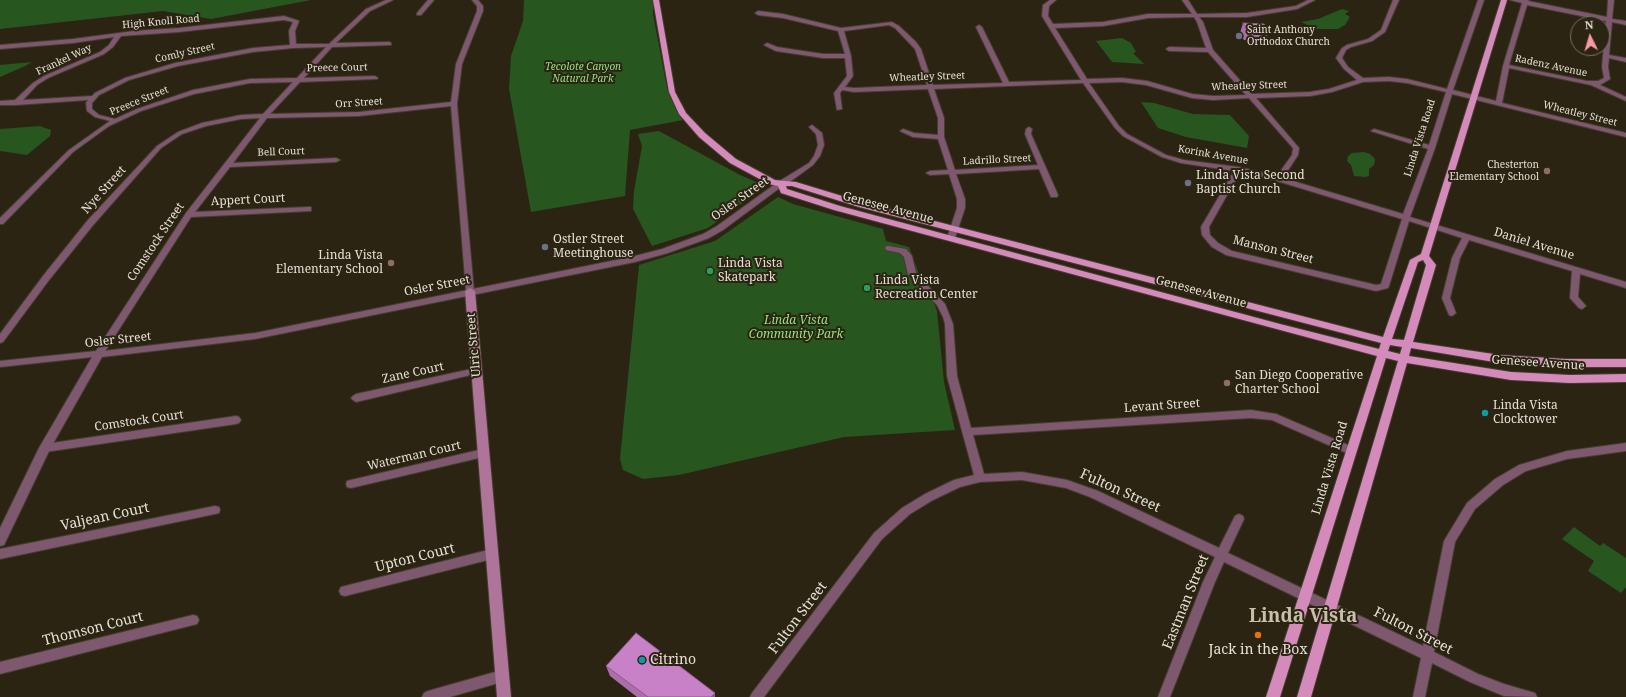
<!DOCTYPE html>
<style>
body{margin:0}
#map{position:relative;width:1626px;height:697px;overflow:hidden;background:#2c2413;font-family:"Noto Serif",serif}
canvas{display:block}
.north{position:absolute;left:1570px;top:16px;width:40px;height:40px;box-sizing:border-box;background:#2c2413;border:1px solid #766f61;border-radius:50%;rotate:355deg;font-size:11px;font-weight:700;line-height:16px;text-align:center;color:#e5e0d5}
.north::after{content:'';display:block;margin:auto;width:14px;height:18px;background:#f49aa3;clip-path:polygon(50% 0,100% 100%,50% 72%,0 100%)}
</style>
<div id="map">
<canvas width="1626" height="697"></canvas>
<div class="north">N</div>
</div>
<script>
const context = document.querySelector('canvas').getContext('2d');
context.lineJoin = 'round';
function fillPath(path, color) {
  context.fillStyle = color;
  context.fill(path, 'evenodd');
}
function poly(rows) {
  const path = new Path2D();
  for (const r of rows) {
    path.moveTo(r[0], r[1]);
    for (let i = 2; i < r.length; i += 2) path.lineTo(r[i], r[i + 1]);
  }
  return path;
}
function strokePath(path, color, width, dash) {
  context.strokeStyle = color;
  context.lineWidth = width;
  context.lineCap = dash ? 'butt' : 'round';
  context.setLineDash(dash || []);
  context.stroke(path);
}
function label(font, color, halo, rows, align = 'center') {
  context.font = font + ' "Noto Serif",serif';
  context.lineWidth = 4;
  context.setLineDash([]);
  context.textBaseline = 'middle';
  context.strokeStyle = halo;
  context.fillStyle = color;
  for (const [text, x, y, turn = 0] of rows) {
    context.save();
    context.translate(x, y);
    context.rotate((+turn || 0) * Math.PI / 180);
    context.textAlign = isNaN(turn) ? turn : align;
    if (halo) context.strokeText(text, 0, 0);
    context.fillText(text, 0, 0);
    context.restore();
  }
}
fillPath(poly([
 [0,0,311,0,211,19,163,11,0,29],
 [524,0,653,0,653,14,667,88,678,114,683,120,630,130,625,196,531,212,509,89,511,56,523,21],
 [1342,9,1349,11,1345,14,1350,17,1345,25,1338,29,1316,29,1301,22,1318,19],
 [1122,38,1131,43,1136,52,1133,53,1144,64,1112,62,1096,41],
 [32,62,25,66,0,77,0,65],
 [1141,102,1154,103,1193,114,1230,115,1249,136,1247,148,1186,137,1158,128],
 [40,126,51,130,50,136,27,155,0,151,0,129],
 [659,131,740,175,761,184,741,204,708,228,652,246,633,209,634,191,642,146,638,134],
 [1364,152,1370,154,1375,159,1374,165,1369,169,1369,176,1365,177,1354,176,1351,165,1347,161,1348,156,1352,153],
 [778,197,793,204,883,229,886,241,909,247,920,277,919,286,933,300,937,311,944,382,955,430,844,437,679,475,643,479,623,470,620,459,639,265,715,241],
 [1574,527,1600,546,1603,543,1626,558,1626,587,1621,593,1588,571,1594,561,1562,539]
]), '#27561e');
const minor = poly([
 [386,0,393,0,370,11,336,43,389,42,391,43,391,45,332,47,304,78,375,76,378,78,377,79,300,82,270,114,359,112,451,102,456,64,477,11,477,6,472,0,478,0,483,6,483,11,462,64,457,104,474,291,473,293,470,294,466,291,451,106,359,116,267,118,233,163,336,158,340,160,336,162,230,167,195,212,308,207,311,207,311,211,191,217,102,356,0,367,0,361,96,351,186,213,260,118,241,119,206,126,182,134,161,148,94,224,49,280,3,342,0,343,0,334,43,276,88,220,157,146,178,132,202,123,241,115,263,114,293,82,250,83,194,94,141,111,109,126,73,152,3,224,0,224,0,218,69,150,110,121,95,117,87,111,86,103,88,100,16,105,0,105,0,101,15,100,33,83,44,76,100,52,109,45,114,37,73,43,0,49,0,45,73,39,134,31,179,28,284,16,299,21,295,31,296,44,329,44,366,9,386,0],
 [284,20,293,22,289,31,290,45,253,48,175,63,125,78,95,93,92,96,23,100,37,85,48,78,104,54,113,47,121,36,179,32,284,20],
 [326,47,297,78,250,79,193,90,137,109,115,119,99,115,92,109,92,103,99,95,129,80,178,66,253,52,293,48,326,47],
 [428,0,434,0,421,15,417,15,417,13,428,0],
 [1050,0,1056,0,1049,6,1048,16,1053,24,1103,22,1148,14,1192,14,1182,0,1188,0,1197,14,1247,13,1296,6,1308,0,1315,0,1297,9,1247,17,1199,17,1203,22,1213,50,1252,94,1310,92,1329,89,1357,80,1344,69,1336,58,1342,48,1347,45,1368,39,1381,30,1393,0,1399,0,1385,32,1372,41,1351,47,1346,50,1342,58,1348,67,1363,78,1389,77,1407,79,1447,89,1478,0,1484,0,1453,90,1496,101,1503,66,1522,3,1510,0,1529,0,1528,1,1607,17,1608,0,1614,0,1612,19,1626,21,1626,25,1612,22,1609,55,1626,58,1626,62,1609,58,1608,67,1610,79,1600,85,1626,97,1626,101,1591,85,1509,68,1502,103,1626,133,1626,137,1452,94,1435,148,1410,217,1626,282,1626,288,1580,274,1578,297,1586,306,1582,309,1579,308,1570,298,1572,271,1469,240,1460,258,1450,298,1456,313,1452,316,1449,315,1442,298,1452,258,1462,238,1409,221,1389,286,1388,288,1376,291,1226,255,1212,247,1202,235,1201,227,1234,171,1181,163,1162,157,1123,136,1115,128,1083,83,934,89,944,118,944,137,955,170,1038,165,1025,134,1026,129,1029,127,1032,129,1031,134,1058,195,1057,197,1051,197,1039,169,956,174,965,199,965,208,955,238,954,240,948,240,947,238,957,208,957,199,949,174,930,175,926,173,930,171,948,170,938,139,913,137,900,131,903,129,914,133,938,135,938,118,928,89,854,92,842,90,840,93,842,109,837,110,834,93,847,76,845,58,823,58,776,51,764,45,767,43,777,47,823,54,845,54,838,31,783,18,758,15,755,13,758,11,783,14,841,28,892,22,899,26,916,42,921,49,933,85,1003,83,976,27,979,25,982,27,1009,82,1081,80,1042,16,1043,5,1050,0],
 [1527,5,1606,21,1602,67,1604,78,1598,81,1587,81,1509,65,1527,5],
 [1194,17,1197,22,1206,48,1169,47,1166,49,1169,51,1208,52,1246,95,1213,96,1192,94,1147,81,1122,78,1087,79,1055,28,1103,26,1148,18,1194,17],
 [889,25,895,28,915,49,927,85,854,88,845,87,853,76,851,56,844,31,889,25],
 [1389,81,1407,83,1446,92,1429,145,1374,129,1371,131,1428,149,1403,214,1283,178,1298,155,1299,148,1256,98,1310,96,1332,92,1363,82,1389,81],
 [1122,82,1146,85,1192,98,1213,100,1249,98,1293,148,1292,155,1277,176,1238,167,1184,160,1166,155,1127,134,1119,126,1089,83,1122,82],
 [1240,172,1277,181,1402,219,1381,284,1376,285,1232,251,1218,243,1210,235,1209,227,1240,172],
 [812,125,822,133,824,145,820,156,813,165,784,186,778,186,778,182,809,163,814,156,818,145,816,134,809,127,812,125],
 [886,246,889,246,906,249,912,256,916,273,945,304,953,324,957,376,971,428,1251,410,1276,414,1355,448,1356,451,1355,454,1351,455,1272,420,1251,418,973,435,984,474,1022,472,1067,480,1098,491,1219,548,1235,516,1239,514,1243,516,1244,519,1228,553,1423,646,1444,541,1467,503,1495,479,1519,465,1567,451,1626,443,1626,451,1567,459,1526,471,1503,485,1475,509,1455,542,1434,652,1478,674,1504,684,1535,693,1537,697,1504,696,1470,682,1432,663,1425,697,1413,697,1421,658,1224,562,1215,582,1170,697,1158,697,1203,582,1215,557,1090,497,1066,488,1022,480,980,482,960,487,933,500,910,514,882,539,764,697,750,697,752,693,874,533,902,508,925,494,954,480,974,475,947,376,945,324,943,317,937,305,908,274,904,257,900,253,886,250,885,248,886,246],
 [476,368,479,369,481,371,479,373,356,402,353,400,351,398,353,396,356,394,476,368],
 [236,416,239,417,241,420,239,423,236,424,45,452,41,451,40,448,41,445,45,444,236,416],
 [483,449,487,450,488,453,487,456,483,457,351,488,347,487,346,484,347,481,351,480,483,449],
 [215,506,219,507,220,510,219,513,215,514,0,559,0,549,215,506],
 [492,549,496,551,498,554,496,557,492,559,345,596,341,595,339,591,341,587,345,586,492,549],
 [193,615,197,616,199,620,197,624,193,625,0,674,0,662,193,615],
 [502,670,506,672,508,676,506,680,502,682,450,697,422,697,424,693,428,691,502,670]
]);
const tertiary = poly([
 [778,182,784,182,785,184,723,230,709,238,668,253,635,262,255,339,102,357,50,449,4,545,0,546,0,528,39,448,95,352,255,333,631,257,662,249,703,234,717,226,778,182]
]);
const secondary = poly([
 [470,288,475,291,511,697,497,697,465,291,470,288]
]);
const primary = poly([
 [653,0,659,0,675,92,686,113,705,133,736,159,775,180,796,182,865,203,1383,337,1410,260,1421,254,1501,0,1507,0,1429,256,1436,265,1413,342,1500,355,1565,359,1626,359,1626,367,1565,367,1500,363,1411,348,1409,356,1511,372,1570,375,1626,374,1626,382,1570,383,1511,380,1407,363,1311,697,1297,697,1398,361,1386,358,1280,697,1266,697,1377,356,834,210,781,193,778,186,769,184,730,163,699,137,679,114,669,92,653,0],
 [786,186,792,186,859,207,1381,343,1379,349,1280,324,840,206,787,189,786,186],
 [1423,260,1426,265,1404,340,1392,339,1418,262,1423,260],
 [1390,345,1402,347,1400,354,1388,351,1390,345]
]);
strokePath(minor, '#463e2e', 2);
strokePath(tertiary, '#463e2e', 2);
strokePath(secondary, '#463e2e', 2);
strokePath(primary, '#463e2e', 2);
fillPath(minor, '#7d586f');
fillPath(tertiary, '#7d586f');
fillPath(secondary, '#ae7499');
fillPath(primary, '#d48aba');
fillPath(poly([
 [1243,23,1268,31,1265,41,1244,40,1240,33],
 [606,666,715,697,637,697,610,676]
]), '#ac6eaa');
fillPath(poly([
 [715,693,715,697,711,697]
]), '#8c5a8b');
const building = poly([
 [1243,23,1264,24,1268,31,1248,30,1243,23],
 [636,633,715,693,711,697,648,697,606,666,636,633]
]);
fillPath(building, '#c880c6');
strokePath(building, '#8c5a8b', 1);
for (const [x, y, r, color] of [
 [1239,36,4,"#6b7280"],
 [1547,171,4,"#8d6e63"],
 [1188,183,4,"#6b7280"],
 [545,247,4,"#6b7280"],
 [391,263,4,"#8d6e63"],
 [710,271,4,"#2e9e5b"],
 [867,288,4,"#2e9e5b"],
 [1227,383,4,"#8d6e63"],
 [1485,413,4,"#0f9aa8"],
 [1258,635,4,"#e8710a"],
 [642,660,4,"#0f9aa8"]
]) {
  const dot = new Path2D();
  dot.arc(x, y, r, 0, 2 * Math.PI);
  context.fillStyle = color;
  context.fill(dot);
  strokePath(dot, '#2c2413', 1.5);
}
label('10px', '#e5e0d5', '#2c2413', [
 ["High Knoll Road",161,22,-5],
 ["Comly Street",185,53,-13],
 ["Frankel Way",64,60,-25],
 ["Radenz Avenue",1551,66,12],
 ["Preece Court",337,68,-1],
 ["Wheatley Street",927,77,-2],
 ["Wheatley Street",1249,86,-2],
 ["Preece Street",139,101,-22],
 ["Orr Street",359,103,-4],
 ["Wheatley Street",1580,114,14],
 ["Linda Vista Road",1420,138,-72],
 ["Bell Court",281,152,-2],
 ["Korink Avenue",1213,155,10],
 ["Ladrillo Street",997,160,-3]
]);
label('10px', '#e5e0d5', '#2c2413', [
 ["Saint Anthony",1247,30],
 ["Orthodox Church",1247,42],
 ["Chesterton",1539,165,"right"],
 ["Elementary School",1539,177,"right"]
], 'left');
label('italic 10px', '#90e581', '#2c2413', [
 ["Tecolote Canyon",583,67],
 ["Natural Park",583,79]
]);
label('12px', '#e5e0d5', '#2c2413', [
 ["Linda Vista Second",1196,176],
 ["Baptist Church",1196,190],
 ["Ostler Street",553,240],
 ["Meetinghouse",553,254],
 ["Linda Vista",383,256,"right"],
 ["Elementary School",383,270,"right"],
 ["Linda Vista",718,264],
 ["Skatepark",718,278],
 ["Linda Vista",875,281],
 ["Recreation Center",875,295],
 ["San Diego Cooperative",1235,376],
 ["Charter School",1235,390],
 ["Linda Vista",1493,406],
 ["Clocktower",1493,420]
], 'left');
label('12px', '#e5e0d5', '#2c2413', [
 ["Nye Street",104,190,-48],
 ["Osler Street",740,199,-35],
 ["Appert Court",248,200,-3],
 ["Genesee Avenue",888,208,15],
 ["Comstock Street",156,242,-56],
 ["Daniel Avenue",1534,244,17],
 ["Manson Street",1273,250,14],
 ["Osler Street",437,286,-11],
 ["Genesee Avenue",1201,292,15],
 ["Osler Street",118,340,-6],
 ["Ulric Street",474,345,-95],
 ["Genesee Avenue",1538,363,4],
 ["Zane Court",413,373,-12],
 ["Levant Street",1162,406,-4],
 ["Comstock Court",139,421,-8],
 ["Waterman Court",414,456,-13],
 ["Linda Vista Road",1330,468,-73]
]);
label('italic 12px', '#90e581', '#2c2413', [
 ["Linda Vista",796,321],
 ["Community Park",796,335]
]);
label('14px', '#e5e0d5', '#2c2413', [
 ["Fulton Street",1120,491,24],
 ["Valjean Court",105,517,-12],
 ["Upton Court",415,558,-14],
 ["Eastman Street",1186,602,-68],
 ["Fulton Street",798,618,-53],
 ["Thomson Court",93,629,-14],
 ["Fulton Street",1413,631,27]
]);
label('14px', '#e5e0d5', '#2c2413', [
 ["Jack in the Box",1258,650],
 ["Citrino",650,660,"left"]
]);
label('bold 19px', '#c8bea9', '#2c2413', [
 ["Linda Vista",1303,617]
]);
</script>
